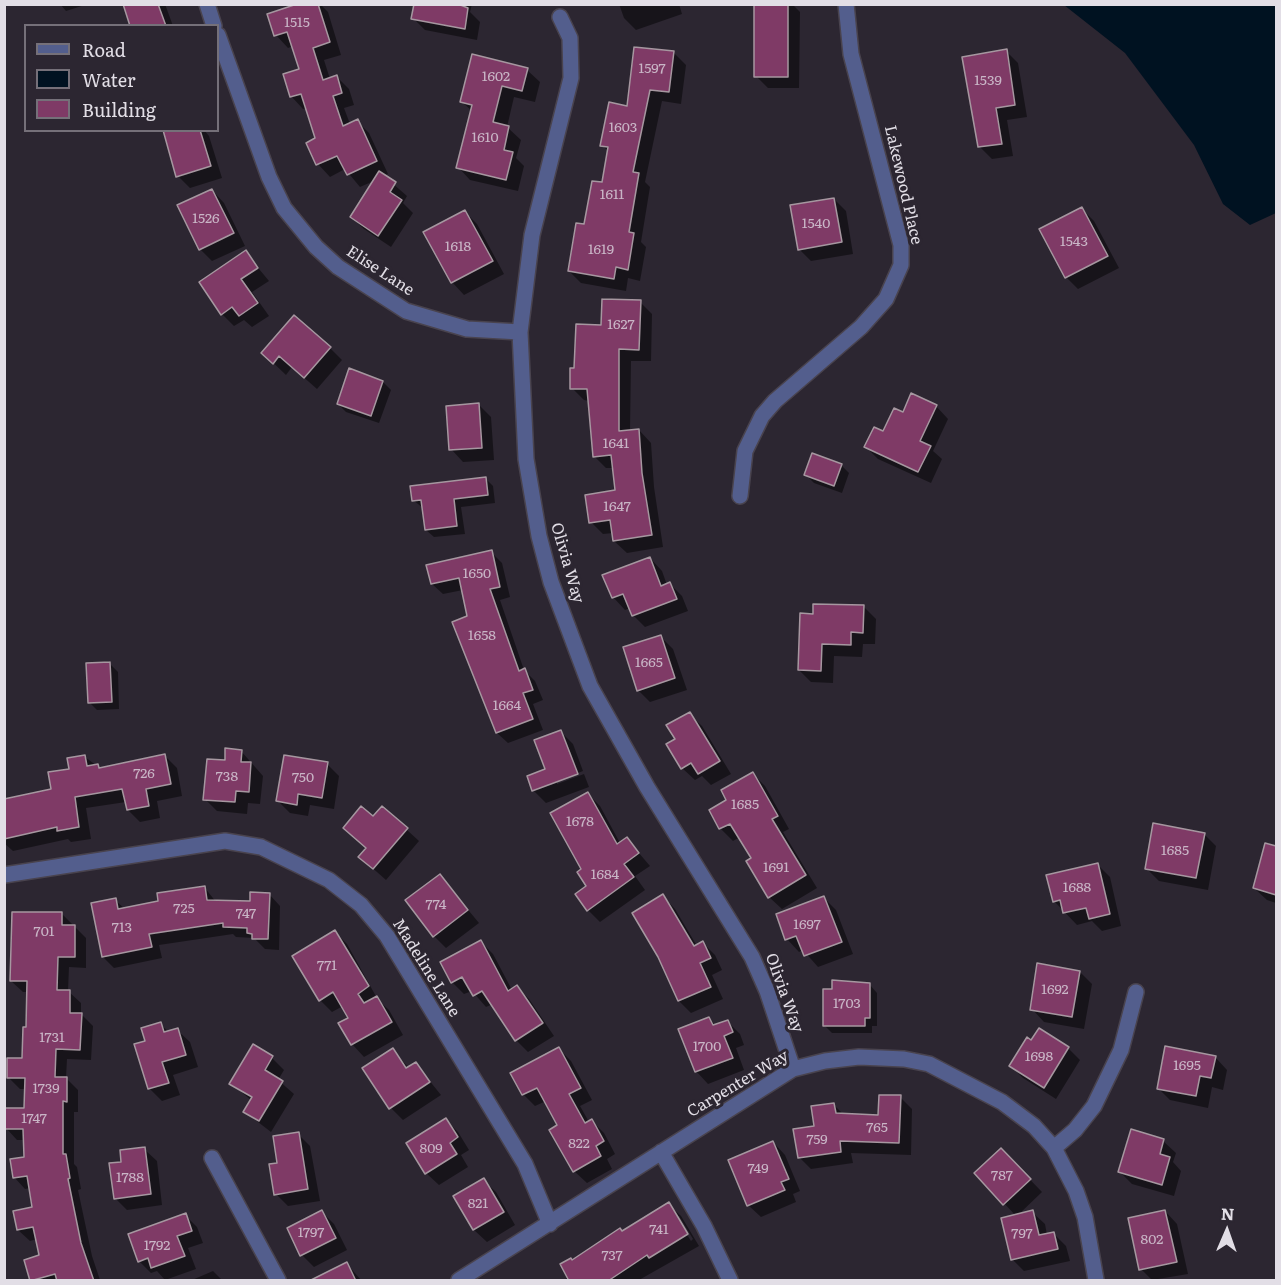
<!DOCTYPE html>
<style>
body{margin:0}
#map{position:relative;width:1281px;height:1285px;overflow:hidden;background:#2c2631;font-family:Literata,serif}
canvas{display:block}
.frame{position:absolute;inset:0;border:6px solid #e2dee6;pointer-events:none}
.legend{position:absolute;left:24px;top:24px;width:195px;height:108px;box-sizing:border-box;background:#2c2631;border:2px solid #757079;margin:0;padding:8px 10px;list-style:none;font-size:18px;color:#e2dee6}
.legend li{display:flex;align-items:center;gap:12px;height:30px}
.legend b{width:30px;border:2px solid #757079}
.north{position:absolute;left:1197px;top:1201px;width:60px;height:60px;-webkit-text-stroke:4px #2c2631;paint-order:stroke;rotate:2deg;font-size:16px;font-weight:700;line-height:24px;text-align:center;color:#e2dee6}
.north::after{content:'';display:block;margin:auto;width:21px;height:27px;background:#e2dee6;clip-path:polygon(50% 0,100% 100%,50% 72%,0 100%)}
</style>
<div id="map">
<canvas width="1281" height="1285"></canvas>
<div class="frame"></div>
<ul class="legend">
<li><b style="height:8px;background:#535e8d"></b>Road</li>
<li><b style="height:16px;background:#001221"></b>Water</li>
<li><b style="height:16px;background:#7f3a66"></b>Building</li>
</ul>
<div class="north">N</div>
</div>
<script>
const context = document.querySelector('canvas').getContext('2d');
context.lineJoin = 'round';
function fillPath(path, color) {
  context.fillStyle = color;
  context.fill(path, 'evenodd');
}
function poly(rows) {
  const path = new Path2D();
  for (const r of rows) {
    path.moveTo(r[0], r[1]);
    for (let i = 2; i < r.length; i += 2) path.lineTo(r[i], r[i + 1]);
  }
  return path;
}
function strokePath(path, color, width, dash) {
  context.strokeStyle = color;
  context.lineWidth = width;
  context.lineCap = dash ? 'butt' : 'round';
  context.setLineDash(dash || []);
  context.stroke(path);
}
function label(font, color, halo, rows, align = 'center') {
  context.font = font + ' Literata,serif';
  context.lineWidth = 6;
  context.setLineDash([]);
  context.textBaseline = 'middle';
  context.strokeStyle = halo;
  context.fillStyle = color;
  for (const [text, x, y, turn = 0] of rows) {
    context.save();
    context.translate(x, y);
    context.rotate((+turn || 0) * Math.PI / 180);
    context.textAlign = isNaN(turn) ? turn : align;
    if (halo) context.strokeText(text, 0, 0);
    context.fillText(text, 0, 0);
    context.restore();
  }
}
fillPath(poly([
 [1064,5,1276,5,1276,213,1250,225,1223,204,1194,145,1125,53]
]), '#001221');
fillPath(poly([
 [60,4,88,4,66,11],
 [124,4,165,4,173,26,132,26],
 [302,4,320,4,328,12,341,55,324,60,330,79,337,77,349,89,354,105,344,108,350,124,357,121,369,133,388,174,384,176,407,196,403,203,413,213,391,247,364,229,351,217,376,180,360,187,345,169,330,177,318,164,308,143,317,139,307,108,303,109,291,96,301,70,293,46,288,48,276,35],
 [415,4,472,4,470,12,480,22,477,40,425,30,413,18],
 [619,4,679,4,682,14,636,30,624,18],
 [756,4,792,4,800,12,799,88,768,88,756,76],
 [1006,51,1018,63,1027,117,1007,120,1013,156,992,159,980,147],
 [674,53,686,65,681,104,662,101,645,182,650,187,641,242,646,247,640,281,628,278,626,291,581,283,569,271,604,184,609,152,602,145,628,108],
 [527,70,540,82,535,102,514,97,507,127,521,140,516,158,524,166,518,191,470,180,458,167,472,111,462,102],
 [164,130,204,130,209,136,222,178,190,188,178,176],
 [212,190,224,203,245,246,212,261,200,249],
 [834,199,846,211,853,254,811,261,799,249],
 [1082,209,1094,221,1119,268,1078,289,1066,277],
 [465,212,477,224,504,274,464,295,452,282,426,233],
 [245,252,269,281,252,292,269,316,252,327,244,320,234,326,222,314],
 [640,302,652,314,651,361,631,361,630,431,639,430,651,443,654,487,663,547,627,553,614,541,613,533,603,534,591,522,616,491,614,468,606,468,594,456,589,401,584,400,572,388,576,369,603,327],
 [330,348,342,360,317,389,292,367,286,375,263,353],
 [383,382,391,390,379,423,346,412,338,404],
 [479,405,491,417,494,460,463,462,451,449],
 [936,406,948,419,933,451,942,459,931,483,878,459,866,447,904,414],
 [841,465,849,473,842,493,814,483,806,475],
 [485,478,493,486,495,503,461,507,465,534,434,537,426,530,423,508,413,500],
 [491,552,502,563,510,597,500,600,524,670,535,681,543,700,533,704,543,730,508,743,497,733,454,622,469,617,463,590,443,594,432,584],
 [650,558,662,571,667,585,670,584,682,596,688,611,645,627,633,615,630,608,625,610,613,597],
 [863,606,876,619,875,644,863,644,862,657,834,656,833,683,811,682,799,670,814,615],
 [661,637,673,649,687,690,650,702,638,690],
 [110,664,118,672,119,709,97,710,89,702],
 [689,714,702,726,731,774,711,785,702,776,695,780,682,768],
 [560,731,573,744,583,771,557,781,557,784,584,774,589,787,546,803,533,790,529,777,547,770],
 [241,751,263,776,260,804,248,803,247,814,217,811,205,799,226,761],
 [165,756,177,768,182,796,157,801,160,818,140,822,128,810,126,802,86,808,91,839,71,842,68,839,13,851,4,843,4,800,52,790,85,757,101,769],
 [327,764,339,776,334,809,310,805,308,816,290,813,278,801],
 [753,774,765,786,789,829,783,832,817,888,782,909,769,897,740,837,733,841,721,829,711,811,729,801],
 [588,794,600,806,620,843,627,839,650,866,635,876,645,890,600,922,588,910,588,886,583,870],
 [383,808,419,841,386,880,360,857,367,848,374,818],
 [1204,834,1216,846,1208,890,1159,881,1146,868],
 [1266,844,1276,847,1276,903,1267,900,1254,888],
 [1097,864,1110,877,1121,926,1102,931,1092,921,1077,925,1054,901],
 [440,876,479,923,446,948,434,936],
 [205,888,216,902,251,903,269,894,280,906,279,950,265,949,254,938,236,937,233,934,159,945,162,958,114,968,103,957,115,900,125,909],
 [663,896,675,909,697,946,703,943,715,955,722,970,712,975,723,999,691,1013,679,1001,659,956],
 [824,898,836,910,853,954,818,967,803,950,799,952,787,939],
 [62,914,86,938,86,968,69,967,68,991,81,1003,81,1014,93,1026,91,1060,67,1059,66,1078,78,1090,78,1112,74,1112,74,1164,77,1167,81,1189,78,1190,92,1256,100,1280,32,1280,41,1256,37,1239,30,1241,18,1230,34,1208,30,1188,25,1189,14,1177,25,1158,25,1140,17,1140,6,1128,26,1110,26,1089,20,1089,8,1077,23,1060,28,992,23,992,11,981],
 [335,932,347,944,378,1000,389,1010,403,1035,364,1057,352,1044,350,1019,343,1006,332,1012,320,1000],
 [481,942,493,954,512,990,517,987,529,999,554,1036,528,1052,516,1040,493,1004,486,1007,472,991,464,994,452,982],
 [1080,972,1092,984,1084,1029,1044,1022,1032,1009],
 [870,985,877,993,877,1026,872,1026,872,1033,832,1033,824,1025],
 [709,1018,716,1026,727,1021,740,1034,744,1045,736,1048,744,1070,708,1084,696,1071],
 [160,1024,169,1032,177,1030,190,1042,198,1067,173,1075,180,1095,162,1101,150,1089,136,1045,147,1042],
 [1032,1042,1068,1048,1080,1060,1056,1099,1023,1078,1011,1066],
 [559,1049,571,1061,592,1100,580,1106,589,1122,592,1121,604,1133,615,1154,607,1159,612,1169,587,1183,574,1171,551,1130,559,1126,546,1101,535,1106,523,1094],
 [392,1050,409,1068,416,1064,441,1095,403,1120,391,1108],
 [1215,1057,1227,1070,1223,1090,1212,1087,1208,1108,1170,1100,1158,1088],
 [272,1058,284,1070,278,1080,294,1094,271,1132,245,1112,252,1101,231,1083],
 [900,1097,912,1109,911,1155,851,1153,853,1163,811,1169,799,1157,816,1127,834,1105,844,1115,879,1116],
 [446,1120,458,1132,469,1150,461,1155,468,1167,439,1185,426,1173],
 [298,1134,310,1146,320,1201,288,1206,276,1194,279,1164],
 [1163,1141,1176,1153,1173,1162,1181,1171,1174,1196,1132,1184,1120,1172],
 [773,1142,785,1155,800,1191,793,1194,796,1202,761,1217,748,1205],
 [144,1149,157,1161,162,1205,127,1210,115,1198,123,1163],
 [1013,1162,1042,1192,1017,1216,1032,1212,1045,1224,1047,1235,1054,1234,1066,1246,1070,1261,1024,1271,1012,1259,1016,1216,976,1173],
 [483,1180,496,1192,515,1225,487,1242,474,1230,455,1196],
 [668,1204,681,1216,699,1246,639,1280,563,1280,569,1277,572,1262],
 [675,1216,679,1216,693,1239,691,1241],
 [1165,1211,1177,1224,1188,1274,1152,1280,1141,1269],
 [322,1212,334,1224,347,1250,314,1267,302,1255],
 [185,1215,197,1227,203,1243,188,1248,196,1269,165,1280,157,1271,151,1273,139,1261],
 [347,1264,361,1280,320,1280],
 [213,1271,222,1280,192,1280]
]), '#0007');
const building = poly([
 [123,4,158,4,166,26,130,26,123,4],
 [297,4,318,4,330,42,313,48,323,80,337,75,342,93,333,96,343,126,358,119,377,161,347,175,337,156,316,165,306,143,315,138,301,94,290,97,283,74,299,69,287,32,274,36,267,14,297,4],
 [414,4,458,4,468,8,465,29,411,19,414,4],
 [754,4,788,4,788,77,754,77,754,4],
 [634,47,674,51,669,92,650,90,633,172,639,173,629,232,634,233,628,270,616,267,614,279,568,271,576,223,584,224,592,181,602,182,608,147,600,146,609,102,627,106,634,47],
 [1007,49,1015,105,996,108,1002,144,978,147,962,57,1007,49],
 [472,54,528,68,522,91,502,86,493,122,509,126,504,150,513,152,506,180,456,168,472,105,460,102,472,54],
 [163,130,200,130,211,166,176,177,163,130],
 [379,171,396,182,390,192,402,200,378,236,350,217,379,171],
 [212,189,234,233,199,250,177,205,212,189],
 [834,198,842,242,798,250,790,205,834,198],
 [1082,207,1108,256,1065,278,1039,229,1082,207],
 [465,210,493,261,451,283,423,232,465,210],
 [246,250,258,268,241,279,258,303,239,316,232,307,221,315,199,282,246,250],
 [602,299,641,300,639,350,619,349,619,431,639,429,642,473,652,535,613,541,610,520,589,523,585,495,615,490,611,455,593,457,587,389,570,389,570,368,574,368,576,324,601,325,602,299],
 [294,315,331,347,304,378,279,356,273,364,261,353,294,315],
 [349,368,383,381,371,416,337,404,349,368],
 [911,393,937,405,920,441,931,446,918,472,864,447,874,427,883,431,894,408,903,412,911,393],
 [479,403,482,448,449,450,446,406,479,403],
 [812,453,842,464,834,486,804,475,812,453],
 [486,477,488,495,454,499,457,526,425,530,421,500,412,501,410,486,486,477],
 [492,550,500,587,490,589,519,671,525,668,533,690,523,693,533,719,496,733,452,622,467,616,459,578,431,584,426,565,492,550],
 [650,557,661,586,670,582,677,599,632,616,623,594,612,598,602,575,650,557],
 [813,604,864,605,863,633,851,632,851,645,822,644,821,671,798,670,800,613,813,614,813,604],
 [661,635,675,678,637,691,623,647,661,635],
 [110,662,112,702,88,703,86,663,110,662],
 [690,712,720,761,698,774,691,763,681,769,666,744,675,739,666,725,690,712],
 [561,730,578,774,532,791,527,776,545,769,534,740,561,730],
 [225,748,242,750,241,762,251,762,249,792,236,791,235,802,203,800,207,759,225,760,225,748],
 [165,754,171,784,146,789,149,806,127,810,122,789,75,797,79,827,57,831,57,827,4,839,4,799,51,789,48,772,69,769,67,758,85,755,87,766,98,764,99,768,165,754],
 [284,755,328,762,322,798,298,794,297,805,276,801,284,755],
 [753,772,778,816,772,819,806,875,768,898,746,861,751,858,730,824,719,829,709,810,726,800,721,790,753,772],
 [588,792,617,844,627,837,639,853,624,864,634,877,587,911,575,894,586,886,577,872,581,869,550,813,588,792],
 [361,806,373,816,382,806,408,828,373,869,358,857,366,848,343,828,361,806],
 [1153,823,1205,833,1196,878,1145,869,1153,823],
 [1265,843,1276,846,1276,895,1253,888,1265,843],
 [1098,863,1110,914,1089,919,1086,908,1063,913,1060,900,1053,902,1046,875,1098,863],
 [440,874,468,910,433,937,405,900,440,874],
 [205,886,207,900,250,901,250,892,270,893,268,939,252,939,252,934,247,933,247,928,223,927,223,923,149,934,152,947,102,957,91,903,116,898,118,909,158,901,157,893,205,886],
 [663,894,694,946,703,941,711,958,700,963,711,987,678,1001,658,957,632,913,663,894],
 [824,896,842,942,804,956,796,936,785,940,776,914,824,896],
 [12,912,62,912,62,925,75,925,75,957,58,957,57,990,70,990,70,1013,82,1013,80,1050,56,1049,55,1077,67,1077,67,1102,63,1101,63,1154,66,1154,70,1178,68,1179,81,1243,94,1281,57,1281,55,1274,30,1281,24,1260,39,1255,33,1227,17,1230,13,1211,32,1207,27,1176,13,1178,10,1159,24,1157,23,1129,4,1129,4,1108,24,1108,25,1078,7,1078,7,1058,22,1058,23,1027,26,1027,27,981,10,981,12,912],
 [335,930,369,986,358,994,364,1003,377,996,392,1022,351,1045,338,1023,348,1018,333,992,319,1001,292,956,335,930],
 [481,940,508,991,517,985,543,1023,515,1041,482,991,473,996,462,977,451,983,440,962,481,940],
 [1037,963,1080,971,1072,1017,1030,1010,1037,963],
 [832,980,870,983,870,1018,865,1018,865,1026,823,1026,823,989,832,989,832,980],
 [709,1017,713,1025,728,1020,733,1032,724,1036,733,1058,695,1072,678,1029,709,1017],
 [161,1022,164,1032,178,1028,186,1055,162,1062,169,1083,148,1089,134,1044,145,1041,141,1028,161,1022],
 [1039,1028,1069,1047,1044,1088,1009,1066,1027,1037,1031,1040,1039,1028],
 [253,1044,273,1056,265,1070,283,1081,259,1121,243,1112,252,1097,229,1084,253,1044],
 [1165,1046,1216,1056,1211,1078,1200,1076,1196,1096,1157,1089,1165,1046],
 [559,1047,581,1088,569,1094,585,1123,592,1119,604,1141,596,1146,601,1156,573,1172,549,1130,557,1125,537,1088,522,1095,510,1073,559,1047],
 [393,1048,406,1068,416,1062,430,1082,389,1109,362,1068,393,1048],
 [879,1095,901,1095,899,1143,840,1141,841,1152,798,1158,793,1129,814,1126,811,1106,834,1103,836,1113,878,1115,879,1095],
 [446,1118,458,1137,450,1143,457,1154,425,1174,406,1143,446,1118],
 [1131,1129,1164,1139,1160,1154,1170,1157,1162,1185,1118,1172,1131,1129],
 [299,1132,308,1189,274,1195,269,1164,277,1163,273,1136,299,1132],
 [773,1141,789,1179,781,1182,785,1190,747,1206,728,1160,773,1141],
 [145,1147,151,1194,114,1199,109,1163,121,1162,120,1150,145,1147],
 [1001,1148,1031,1179,1003,1205,974,1173,1001,1148],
 [484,1178,504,1212,473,1230,453,1196,484,1178],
 [669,1202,688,1234,649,1258,647,1255,608,1281,569,1281,560,1264,571,1258,572,1260,620,1228,622,1231,669,1202],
 [322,1210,336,1238,300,1256,287,1228,322,1210],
 [1033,1210,1039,1235,1054,1232,1058,1249,1011,1260,1001,1218,1033,1210],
 [1165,1210,1177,1262,1139,1270,1128,1218,1165,1210],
 [186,1213,192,1231,177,1236,185,1256,151,1268,148,1258,138,1262,128,1234,186,1213],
 [347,1262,356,1281,309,1281,347,1262]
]);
fillPath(building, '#7f3a66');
strokePath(building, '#a697a0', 1.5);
const street = poly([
 [207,4,214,26],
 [560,17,570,38,571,78,532,235,520,332,526,459,539,536,551,582,590,686,647,787,752,957,767,991,793,1069],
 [218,35,269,177,284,208,316,247,338,267,406,311,467,329,520,332],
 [740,496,745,451,762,416,775,401,861,327,886,299,901,265,901,245,851,54,846,4],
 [4,875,225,841,261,847,329,880,361,905,387,936,525,1164,550,1224],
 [1054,1148,1075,1130,1094,1106,1121,1050,1136,992],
 [661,1152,704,1226,730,1280],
 [212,1158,278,1280],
 [459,1280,793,1069,825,1061,859,1057,904,1059,929,1064,1002,1102,1034,1126,1054,1148,1076,1191,1085,1217,1096,1280]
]);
strokePath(street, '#49434e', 18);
strokePath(street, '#535e8d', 15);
label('14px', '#c9b5c6', null, [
 ["1515",297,23],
 ["1597",652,69],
 ["1602",496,77],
 ["1539",988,81],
 ["1603",623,128],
 ["1610",485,138],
 ["1611",612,195],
 ["1526",206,219],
 ["1540",816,224],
 ["1543",1074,242],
 ["1618",458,247],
 ["1619",601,250],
 ["1627",621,325],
 ["1641",616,444],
 ["1647",617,507],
 ["1650",477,574],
 ["1658",482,636],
 ["1665",649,663],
 ["1664",507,706],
 ["726",144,774],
 ["738",227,777],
 ["750",303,778],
 ["1685",745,805],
 ["1678",580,822],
 ["1685",1175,851],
 ["1691",776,868],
 ["1684",605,875],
 ["1688",1077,888],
 ["774",436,905],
 ["725",184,909],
 ["747",246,914],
 ["1697",807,925],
 ["713",122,928],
 ["701",44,932],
 ["771",327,966],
 ["1692",1055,990],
 ["1703",847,1004],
 ["1731",52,1038],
 ["1700",707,1047],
 ["1698",1039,1057],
 ["1695",1187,1066],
 ["1739",46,1089],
 ["1747",34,1119],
 ["765",877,1128],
 ["759",817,1140],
 ["822",579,1144],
 ["809",431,1149],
 ["749",758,1169],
 ["787",1002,1176],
 ["1788",130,1178],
 ["821",478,1204],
 ["741",659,1230],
 ["1797",311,1233],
 ["797",1022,1234],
 ["802",1152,1240],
 ["1792",157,1246],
 ["737",612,1256]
]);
label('16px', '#e2dee6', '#2c2631', [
 ["Lakewood Place",903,185,77],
 ["Elise Lane",380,271,33],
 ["Olivia Way",567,563,74],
 ["Madeline Lane",426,968,58],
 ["Olivia Way",784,993,70],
 ["Carpenter Way",738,1084,-31]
]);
</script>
